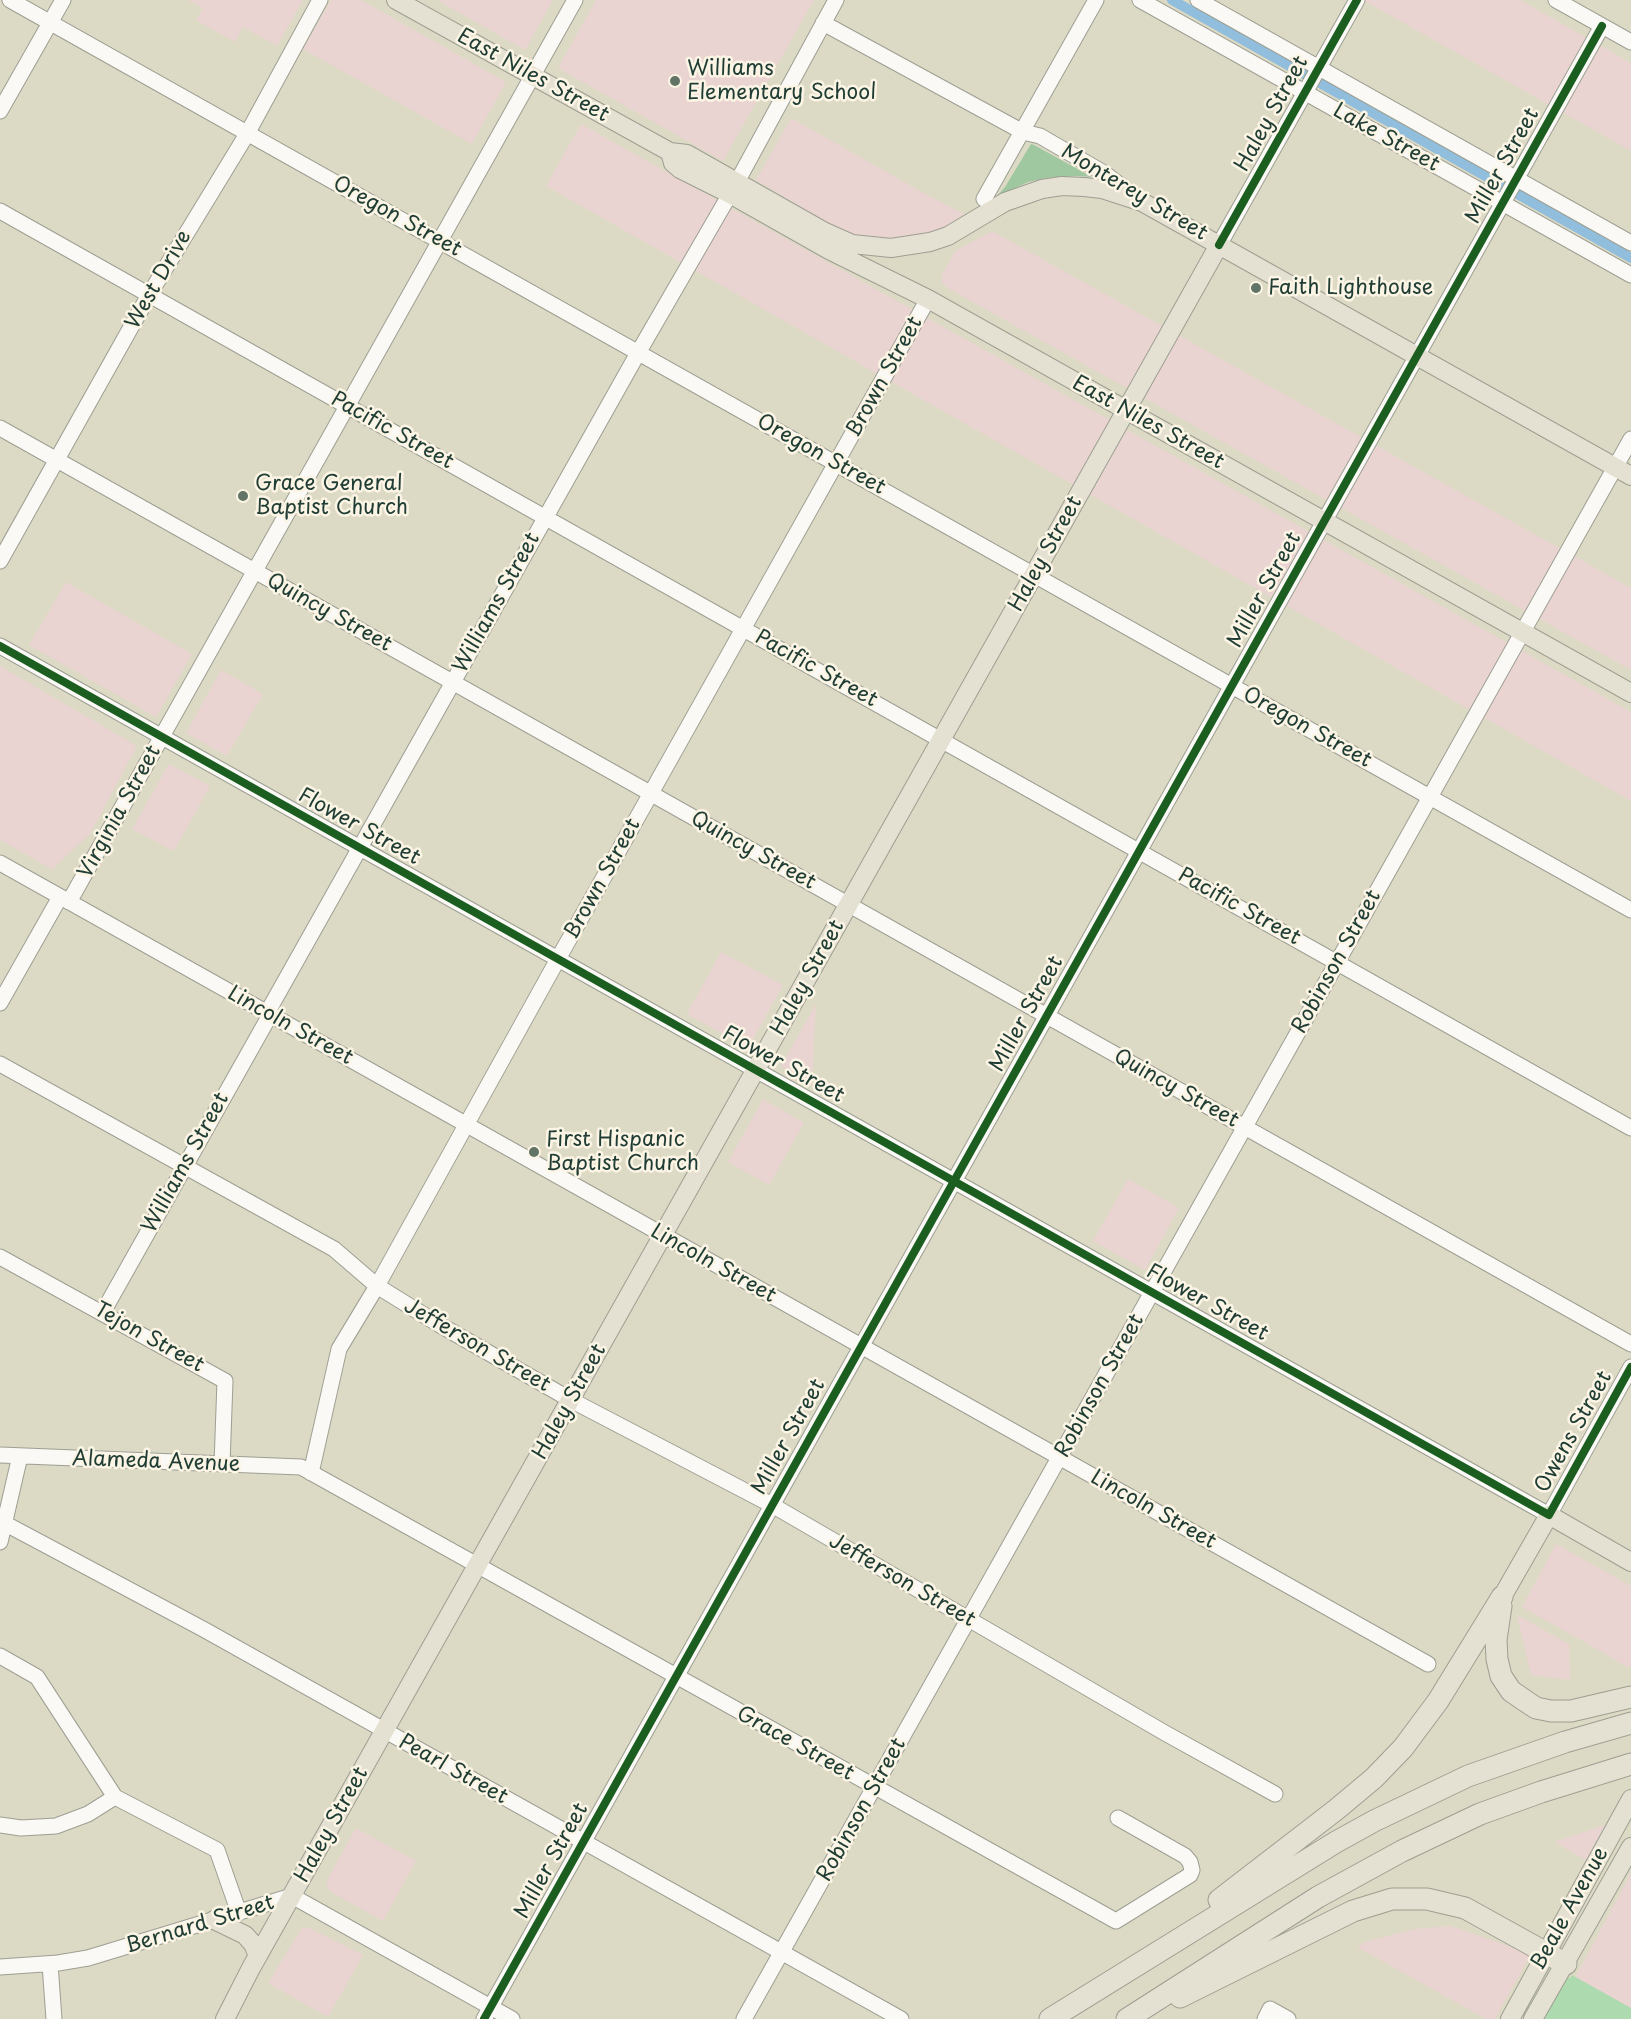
<!DOCTYPE html>
<style>
body{margin:0}
canvas{display:block;background:#dcd9c4}
</style>
<canvas width="1631" height="2019"></canvas>
<script>
const context = document.querySelector('canvas').getContext('2d');
context.lineJoin = 'round';
function fillPath(path, color) {
  context.fillStyle = color;
  context.fill(path, 'evenodd');
}
function poly(rows) {
  const path = new Path2D();
  for (const r of rows) {
    path.moveTo(r[0], r[1]);
    for (let i = 2; i < r.length; i += 2) path.lineTo(r[i], r[i + 1]);
  }
  return path;
}
function strokePath(path, color, width, dash) {
  context.strokeStyle = color;
  context.lineWidth = width;
  context.lineCap = dash ? 'butt' : 'round';
  context.setLineDash(dash || []);
  context.stroke(path);
}
function label(font, color, halo, rows, align = 'center') {
  context.font = font + ' "Playpen Sans",sans-serif';
  context.lineWidth = 5;
  context.setLineDash([]);
  context.textBaseline = 'middle';
  context.strokeStyle = halo;
  context.fillStyle = color;
  for (const [text, x, y, turn = 0] of rows) {
    context.save();
    context.translate(x, y);
    context.rotate((+turn || 0) * Math.PI / 180);
    context.textAlign = isNaN(turn) ? turn : align;
    if (halo) context.strokeText(text, 0, 0);
    context.fillText(text, 0, 0);
    context.restore();
  }
}
fillPath(poly([
 [188,0,303,0,277,46,243,27,235,42,196,20,203,8],
 [331,0,361,0,506,82,472,144,303,49],
 [437,0,553,0,525,50],
 [596,0,814,0,723,161,558,68],
 [1363,0,1520,0,1631,63,1631,151],
 [791,118,922,192,964,214,939,232,884,239,859,236,831,225,756,180],
 [581,124,1631,712,1631,801,546,186],
 [992,231,1631,588,1631,670,946,287,942,282,942,275,955,251],
 [66,582,192,654,156,717,29,645],
 [0,666,137,746,90,834,52,869,0,840],
 [221,670,263,694,227,756,186,733],
 [169,764,210,786,174,851,132,829],
 [721,952,783,985,748,1048,687,1014],
 [816,1004,812,1084,781,1066],
 [763,1099,804,1123,769,1185,728,1162],
 [1128,1179,1179,1208,1145,1270,1093,1241],
 [1556,1544,1631,1586,1631,1666,1626,1667,1604,1653,1522,1607],
 [1517,1615,1569,1644,1570,1680,1531,1675],
 [1606,1824,1586,1860,1554,1842,1605,1825],
 [356,1828,416,1861,383,1921,331,1892,327,1886,327,1880],
 [1631,1873,1631,2011,1574,1980],
 [1451,1926,1531,1954,1495,2019,1486,2019,1357,1947,1365,1942,1414,1929],
 [302,1928,309,1928,363,1955,328,2017,268,1983]
]), '#ead4d1');
fillPath(poly([
 [1572,1975,1631,2008,1631,2019,1542,2019,1566,1976,1570,1978]
]), '#addaae');
fillPath(poly([
 [1031,144,1034,145,1092,177,1077,176,1046,178,1028,182,996,197,1005,187]
]), '#9fc8a1');
strokePath(poly([
 [1172,0,1631,258]
]), '#91bedc', 10);
const minor = poly([
 [10,0,1631,910],
 [1140,0,1631,275],
 [1198,0,1631,243],
 [1556,0,1631,42],
 [823,23,1023,132,1040,136,1104,173,1137,198],
 [0,111,63,0],
 [737,182,836,0],
 [984,199,1096,0],
 [0,211,1631,1128],
 [1219,245,1357,0],
 [0,428,1631,1344],
 [0,561,149,295,247,134,320,0],
 [0,646,1549,1515,1631,1367],
 [0,863,1428,1664],
 [69,902,575,0],
 [0,1003,60,897],
 [267,1013,638,353,730,194],
 [0,1064,334,1249,377,1286,440,1325,571,1400,772,1505,1165,1733,1275,1794],
 [0,1257,225,1381,222,1464],
 [103,1312,270,1015],
 [0,1455,301,1467,1116,1921,1190,1875,1192,1870,1190,1862,1185,1856,1118,1818],
 [311,1473,339,1349,377,1286,558,959,928,299],
 [4,1523,203,1629,901,2019],
 [0,1542,20,1456],
 [0,1656,37,1677,115,1797,217,1850,239,1913],
 [0,1825,21,1828,56,1826,88,1814,115,1797],
 [50,1964,54,2019],
 [0,1967,58,1963,88,1958,292,1896,512,2019],
 [484,2019,1602,26],
 [744,2019,1631,439],
 [1265,2019,1270,2009,1288,2019]
]);
const major = poly([
 [396,0,670,152,687,154,825,232,852,244,891,248,930,242,948,236,1005,202,1042,189,1062,186,1084,187,1102,189,1142,202,1631,476],
 [670,152,673,163,680,169,730,194,829,250,928,299,1631,693],
 [1502,1597,1549,1515,1631,1562],
 [214,1920,245,1935,253,1944,258,1956],
 [225,2019,251,1968,1219,245],
 [1510,2019,1631,1799],
 [1533,2019,1631,1847]
]);
const highway = poly([
 [1501,1606,1496,1640,1497,1659,1501,1676,1511,1691,1524,1700,1536,1708,1551,1711,1571,1711,1631,1697],
 [1219,1900,1337,1809,1374,1778,1403,1748,1438,1701,1502,1597],
 [1180,1997,1353,1911,1392,1899,1427,1899,1465,1908,1566,1964],
 [1050,2019,1336,1842,1374,1821,1468,1776,1565,1742,1631,1723],
 [1127,2019,1318,1897,1402,1851,1480,1814,1541,1792,1631,1764]
]);
strokePath(minor, '#9d9f92', 17);
strokePath(major, '#9d9f92', 20);
strokePath(highway, '#9d9f92', 23);
strokePath(minor, '#faf9f6', 15);
strokePath(major, '#e4e0d2', 18);
strokePath(highway, '#e4e0d2', 21);
strokePath(poly([
 [1219,245,1357,0],
 [0,646,1549,1515,1631,1367],
 [484,2019,1602,26]
]), '#1b5e20', 8);
for (const [x, y, r, color] of [
 [675,81,6,"#617466"],
 [1256,288,6,"#617466"],
 [243,496,6,"#617466"],
 [534,1152,6,"#617466"]
]) {
  const dot = new Path2D();
  dot.arc(x, y, r, 0, 2 * Math.PI);
  context.fillStyle = color;
  context.fill(dot);
  strokePath(dot, '#fcf5e5', 2);
}
label('21px', '#1f3d34', '#fcf5e5', [
 ["Williams",687,69],
 ["Elementary School",687,93],
 ["Faith Lighthouse",1268,288],
 ["Grace General",255,484],
 ["Baptist Church",255,508],
 ["First Hispanic",546,1140],
 ["Baptist Church",546,1164]
], 'left');
label('21px', '#1f3d34', '#fcf5e5', [
 ["East Niles Street",533,76,29],
 ["Haley Street",1272,114,-61],
 ["Lake Street",1386,138,29],
 ["Miller Street",1503,166,-61],
 ["Monterey Street",1134,193,31],
 ["Oregon Street",397,217,29],
 ["West Drive",159,280,-60],
 ["Brown Street",885,377,-61],
 ["East Niles Street",1148,423,29],
 ["Pacific Street",392,431,29],
 ["Oregon Street",821,455,29],
 ["Haley Street",1046,554,-61],
 ["Miller Street",1265,590,-61],
 ["Williams Street",497,603,-61],
 ["Quincy Street",329,613,29],
 ["Pacific Street",816,669,29],
 ["Oregon Street",1307,728,29],
 ["Virginia Street",120,812,-61],
 ["Flower Street",359,827,29],
 ["Quincy Street",753,851,29],
 ["Brown Street",603,879,-61],
 ["Pacific Street",1239,907,29],
 ["Robinson Street",1337,962,-61],
 ["Haley Street",808,978,-61],
 ["Miller Street",1027,1014,-61],
 ["Lincoln Street",290,1026,29],
 ["Flower Street",783,1065,29],
 ["Quincy Street",1176,1089,29],
 ["Williams Street",186,1163,-61],
 ["Lincoln Street",713,1264,29],
 ["Flower Street",1207,1303,29],
 ["Tejon Street",149,1338,29],
 ["Jefferson Street",477,1346,30],
 ["Robinson Street",1100,1386,-61],
 ["Haley Street",570,1402,-61],
 ["Owens Street",1574,1432,-61],
 ["Miller Street",789,1437,-61],
 ["Alameda Avenue",156,1462,2],
 ["Lincoln Street",1153,1510,29],
 ["Jefferson Street",902,1581,30],
 ["Grace Street",795,1744,29],
 ["Pearl Street",453,1770,29],
 ["Robinson Street",862,1810,-61],
 ["Haley Street",332,1825,-61],
 ["Miller Street",552,1861,-61],
 ["Beale Avenue",1570,1909,-61],
 ["Bernard Street",200,1925,-17]
]);
</script>
